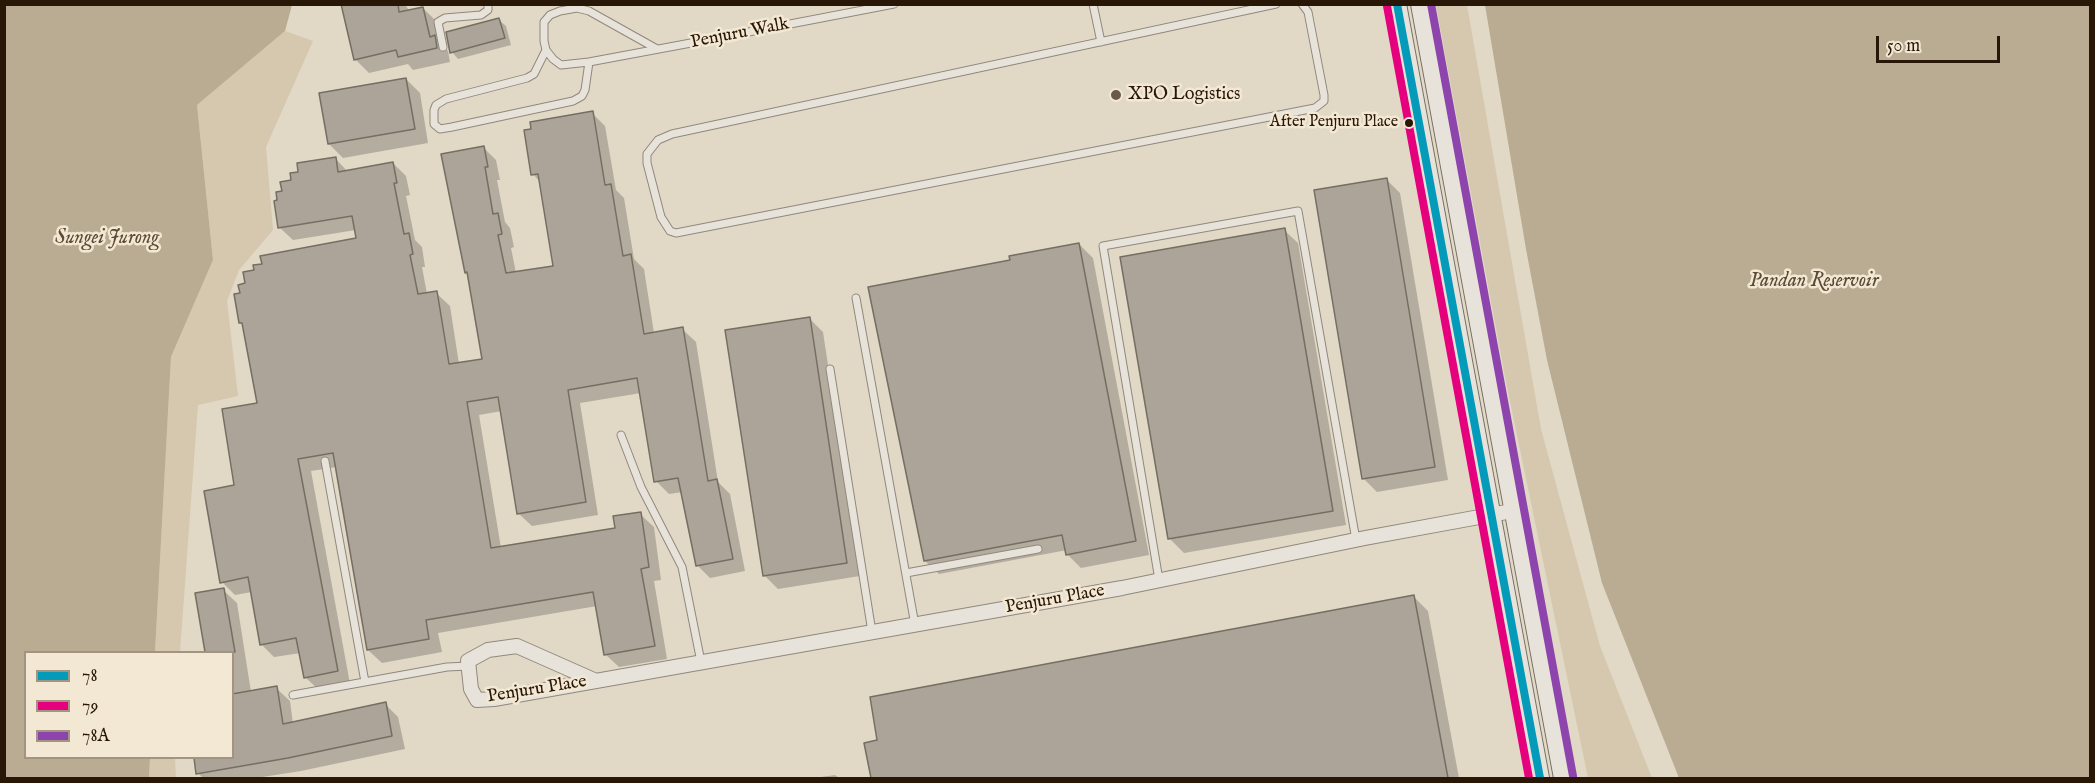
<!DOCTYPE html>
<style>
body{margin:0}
#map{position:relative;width:2095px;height:783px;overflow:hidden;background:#e1d8c6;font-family:"IM FELL English",serif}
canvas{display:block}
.frame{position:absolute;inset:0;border:6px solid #281606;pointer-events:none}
.legend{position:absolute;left:24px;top:651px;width:210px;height:108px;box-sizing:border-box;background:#f3e8d3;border:2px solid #a29481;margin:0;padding:8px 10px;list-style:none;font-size:18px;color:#281606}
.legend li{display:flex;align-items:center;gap:12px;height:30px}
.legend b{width:30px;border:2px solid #a29481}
.scale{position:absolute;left:1876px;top:36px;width:124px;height:27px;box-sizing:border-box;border:3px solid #281606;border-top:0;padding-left:8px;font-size:18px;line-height:21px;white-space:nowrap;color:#281606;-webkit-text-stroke:4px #f3e8d3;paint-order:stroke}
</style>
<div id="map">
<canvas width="2095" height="783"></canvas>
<div class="frame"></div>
<ul class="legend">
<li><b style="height:8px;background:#049aba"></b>78</li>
<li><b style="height:8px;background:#e5007d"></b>79</li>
<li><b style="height:8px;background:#8e44ad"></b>78A</li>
</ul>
<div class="scale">50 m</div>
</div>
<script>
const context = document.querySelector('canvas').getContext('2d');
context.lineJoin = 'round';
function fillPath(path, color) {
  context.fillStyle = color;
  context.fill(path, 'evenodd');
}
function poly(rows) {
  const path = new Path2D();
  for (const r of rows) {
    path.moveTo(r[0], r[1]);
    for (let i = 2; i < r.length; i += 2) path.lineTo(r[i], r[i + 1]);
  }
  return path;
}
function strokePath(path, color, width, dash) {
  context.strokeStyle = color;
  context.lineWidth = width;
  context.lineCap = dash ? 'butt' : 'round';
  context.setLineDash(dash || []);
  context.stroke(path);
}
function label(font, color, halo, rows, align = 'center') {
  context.font = font + ' "IM FELL English",serif';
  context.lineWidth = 5;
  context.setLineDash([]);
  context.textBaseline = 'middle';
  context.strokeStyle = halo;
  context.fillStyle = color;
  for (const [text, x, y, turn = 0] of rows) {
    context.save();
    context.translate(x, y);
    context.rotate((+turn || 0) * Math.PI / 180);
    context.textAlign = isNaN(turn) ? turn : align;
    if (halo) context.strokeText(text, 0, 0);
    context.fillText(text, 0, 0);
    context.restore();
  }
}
fillPath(poly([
 [1436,5,1467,5,1541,429,1600,646,1652,778,1588,778,1506,382],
 [285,31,313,41,266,147,273,230,239,270,227,301,238,396,198,405,180,652,155,652,171,357,213,260,197,105],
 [150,758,175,758,176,778,149,778]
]), '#d5c8af');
fillPath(poly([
 [5,4,292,5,285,31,197,105,213,260,171,357,155,652,26,652,26,758,150,758,149,778,5,778],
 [1485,5,2090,5,2090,778,1679,778,1602,583,1547,360,1526,249]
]), '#baab93');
fillPath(poly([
 [346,4,405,4,409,11,423,8,437,22,442,44,448,51,450,62,413,70,408,64,369,73,355,59],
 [499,20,506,26,511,45,458,59,452,52],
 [406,79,420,93,428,143,343,158,329,144],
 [592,113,605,126,616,190,624,198,634,259,644,269,654,333,682,329,696,342,718,482,730,494,745,571,710,578,697,565,683,492,669,494,656,481,641,393,580,403,598,515,532,526,518,513,502,411,479,415,501,548,616,529,640,514,654,527,661,580,654,581,667,659,619,667,605,654,597,606,438,633,442,652,382,663,368,650,337,467,311,471,350,684,319,690,305,677,301,653,274,657,261,644,252,592,235,595,222,582,236,486,259,405,244,326,240,322,241,295,256,271,358,239,356,230,293,240,279,227,279,201,293,182,335,158,348,172,393,163,406,176,410,195,406,196,415,240,422,247,425,267,422,267,427,294,436,293,450,306,459,364,483,360,470,276,466,272,483,147,496,160,500,180,497,180,505,222,510,228,514,247,511,248,516,273,555,267,541,183,533,174],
 [1386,179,1400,193,1448,480,1377,492,1363,478],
 [1284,230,1298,243,1346,525,1184,553,1170,539,1122,258],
 [1079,244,1093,258,1149,555,1081,568,1067,554,1067,550,939,574,925,561,1012,261],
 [809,318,823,332,860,576,778,589,764,575],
 [223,590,237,603,251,692,276,688,290,701,293,724,385,704,398,717,405,749,301,771,256,778,203,778,198,773,195,758,232,758,232,652,207,652,197,594],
 [1414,597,1428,611,1459,778,872,778,866,744],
 [835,775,839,778,814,778]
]), '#0003');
const building = poly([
 [341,4,398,4,399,12,423,7,430,37,435,35,437,48,398,57,396,50,354,60,341,4],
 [499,18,505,38,450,53,446,32,499,18],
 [406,78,415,129,328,144,319,93,406,78],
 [593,111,605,185,611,184,623,256,631,254,644,334,683,327,708,481,717,479,733,559,696,566,678,478,654,482,637,378,568,390,586,502,517,514,498,397,467,402,491,548,615,528,613,516,641,512,649,567,641,569,655,646,604,655,593,592,426,620,429,639,367,650,333,453,298,459,338,671,304,678,296,638,260,645,248,577,220,583,204,491,234,485,222,409,257,403,242,323,239,323,234,294,240,293,238,285,245,283,243,272,254,270,253,265,262,264,260,256,356,238,352,216,278,228,274,201,277,200,276,192,282,191,280,182,291,180,290,173,298,172,297,163,336,157,338,172,393,162,397,183,394,183,404,234,409,233,413,254,410,255,418,294,437,291,449,364,482,359,467,272,465,273,441,154,484,146,488,167,485,167,493,214,498,213,502,234,498,235,506,273,553,266,538,174,531,175,524,130,531,129,530,122,593,111],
 [1387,178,1435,467,1362,479,1314,190,1387,178],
 [1285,228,1333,511,1168,539,1120,257,1285,228],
 [1079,243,1136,541,1066,555,1062,535,924,561,868,287,1010,260,1009,256,1079,243],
 [810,317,847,563,763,576,725,330,810,317],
 [224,588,235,652,205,652,195,593,224,588],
 [1414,595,1448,778,871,778,864,743,877,740,870,697,1414,595],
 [277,686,283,724,386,702,392,736,288,758,196,774,194,758,232,758,232,694,277,686]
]);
fillPath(building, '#aca498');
strokePath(building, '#756e62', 1.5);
const lane = poly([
 [1093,4,1101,42],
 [1276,4,672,134,658,140,647,154,647,163,661,217,670,231,676,233,1315,108,1324,101,1324,95,1308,12,1302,4],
 [443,47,438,22,445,18,481,15,488,10,488,4],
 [657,49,589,11,577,8,560,11,550,15,544,22,544,41,546,50,553,59,561,65,589,62,707,40,894,4],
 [546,50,534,74,527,78,446,99,436,105,434,110,434,124,440,129,452,127,573,101,582,96,585,90,589,62],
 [856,298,915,625],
 [830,369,872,632],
 [621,435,641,487,682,567,701,662],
 [325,461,365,682],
 [906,573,1038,549],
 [1159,580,1103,246,1298,211,1356,540],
 [293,695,447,667,469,666]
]);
const street = poly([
 [596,681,517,646,488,650,468,661,471,689,477,700,494,699,1122,588,1365,538,1512,511]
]);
const secondary = poly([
 [1397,4,1540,778],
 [1420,4,1563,778]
]);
strokePath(lane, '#90887c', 9);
strokePath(street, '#90887c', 16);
strokePath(secondary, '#756e62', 20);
strokePath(lane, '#e8e3da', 7);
strokePath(street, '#e8e3da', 14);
strokePath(secondary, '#e8e3da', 18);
strokePath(poly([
 [1397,4,1540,778]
]), '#049aba', 8);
strokePath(poly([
 [1387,6,1529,778]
]), '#e5007d', 8);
strokePath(poly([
 [1431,4,1573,776]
]), '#8e44ad', 8);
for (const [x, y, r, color] of [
 [1116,95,6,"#695a49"],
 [1409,123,5,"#281606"]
]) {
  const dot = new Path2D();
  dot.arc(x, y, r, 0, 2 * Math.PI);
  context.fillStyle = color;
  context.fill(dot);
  strokePath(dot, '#f3e8d3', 2);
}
label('16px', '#281606', '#f3e8d3', [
 ["After Penjuru Place",1398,123]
], 'right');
label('18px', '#281606', '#f3e8d3', [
 ["Penjuru Walk",740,34,-11],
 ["Penjuru Place",1055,600,-10],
 ["Penjuru Place",537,690,-9]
]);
label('18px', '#281606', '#f3e8d3', [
 ["XPO Logistics",1128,95]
], 'left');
label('italic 20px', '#5c4a36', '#f3e8d3', [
 ["Sungei Jurong",107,239],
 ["Pandan Reservoir",1814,282]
]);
</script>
